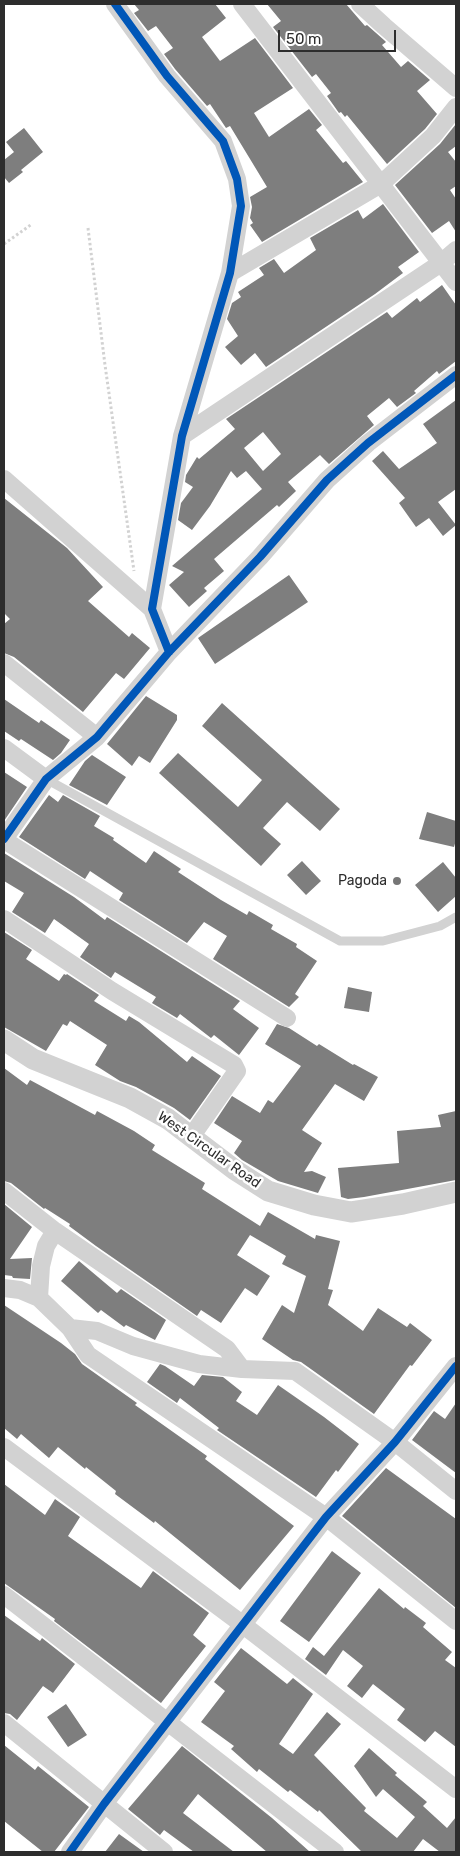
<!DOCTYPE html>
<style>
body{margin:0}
#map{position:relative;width:460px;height:1856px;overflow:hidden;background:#fff;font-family:Rubik,sans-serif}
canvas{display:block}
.frame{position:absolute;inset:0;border:5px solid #2d2d2d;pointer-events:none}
.scale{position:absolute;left:278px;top:30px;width:118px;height:22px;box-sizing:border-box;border:2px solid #2d2d2d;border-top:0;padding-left:6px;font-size:15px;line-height:18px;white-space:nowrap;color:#2d2d2d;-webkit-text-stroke:4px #fff;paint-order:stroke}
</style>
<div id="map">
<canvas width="460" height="1856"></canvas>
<div class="frame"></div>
<div class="scale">50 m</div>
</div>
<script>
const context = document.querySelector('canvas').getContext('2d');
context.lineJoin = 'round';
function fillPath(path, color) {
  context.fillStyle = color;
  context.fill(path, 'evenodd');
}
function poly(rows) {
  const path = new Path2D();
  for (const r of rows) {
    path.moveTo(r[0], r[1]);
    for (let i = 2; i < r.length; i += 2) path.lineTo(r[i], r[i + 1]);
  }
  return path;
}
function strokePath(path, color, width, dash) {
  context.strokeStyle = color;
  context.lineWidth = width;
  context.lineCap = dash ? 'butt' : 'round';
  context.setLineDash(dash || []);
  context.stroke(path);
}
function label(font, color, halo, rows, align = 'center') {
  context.font = font + ' Rubik,sans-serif';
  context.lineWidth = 5;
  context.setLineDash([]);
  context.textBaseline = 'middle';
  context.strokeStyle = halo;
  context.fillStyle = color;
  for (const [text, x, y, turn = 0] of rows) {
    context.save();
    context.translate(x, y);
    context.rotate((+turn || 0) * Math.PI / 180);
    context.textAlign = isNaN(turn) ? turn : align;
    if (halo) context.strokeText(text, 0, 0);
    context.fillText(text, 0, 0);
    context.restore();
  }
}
fillPath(poly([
 [134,4,215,4,226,18,202,37,220,61,255,38,293,88,254,113,269,137,309,109,322,125,316,130,343,163,346,161,363,182,262,242,250,225,253,223,250,218,252,207,250,197,267,187,230,126,226,128,210,104,207,106,175,69,164,54,173,48,156,26,148,31,134,13,139,10],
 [267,4,346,4,365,26,367,25,384,40,386,42,382,45,401,67,408,61,430,80,417,91,437,114,425,129,387,164,347,115,345,117,341,112,339,113,327,96,331,93,316,74,312,77,273,27,281,21],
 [456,124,456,146,448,152,456,162,456,186,450,190,456,199,456,232,449,221,432,233,395,185,440,144],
 [24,128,43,152,21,170,23,172,9,183,4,177,4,160,14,152,6,142],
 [383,204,419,252,398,267,403,273,375,294,266,367,255,353,241,365,225,347,238,336,227,319,232,303,241,297,238,292,264,275,259,268,274,259,284,273,316,250,310,238,358,210,363,219],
 [442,285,456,305,456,361,439,374,437,371,414,391,416,393,397,407,389,398,367,416,374,425,329,464,320,455,288,482,296,491,279,507,277,505,214,559,224,571,204,588,207,591,189,607,169,585,184,572,172,566,262,489,246,471,237,478,231,471,210,506,192,530,178,520,181,503,193,487,185,482,186,475,197,457,199,459,235,429,226,419,387,312,392,318,417,298,420,302],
 [263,432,281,454,263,471,244,448],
 [456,400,456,489,438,502,456,525,443,536,429,518,416,527,399,503,405,498,372,461,383,451,399,469,437,443,423,424],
 [4,498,67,548,103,587,88,601,129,637,132,633,150,648,124,679,116,673,83,712,14,657,4,653,4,624,10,619,4,613],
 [289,575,308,602,215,664,198,638],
 [146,696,177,715,177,720,150,763,139,756,132,766,107,744],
 [4,699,39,723,41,720,70,740,61,753,53,760,21,739,19,741,4,731],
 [222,703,340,809,320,831,287,802,263,828,281,844,261,866,159,773,178,753,238,807,262,780,202,726],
 [92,755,126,777,107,805,69,785,85,761],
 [4,772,27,787,4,821],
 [49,795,58,802,63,795,100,816,94,826,114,838,113,840,146,863,154,851,181,869,178,872,221,900,247,915,249,911,273,925,271,929,297,944,296,947,317,961,295,994,299,997,289,1007,213,959,227,936,204,922,187,943,119,900,123,893,90,871,85,879,19,837],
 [427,812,456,821,456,840,454,847,419,839],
 [4,853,74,897,105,920,107,917,240,1001,233,1009,259,1028,239,1055,214,1035,211,1038,180,1014,177,1018,152,1003,156,997,115,972,111,978,80,957,89,944,54,919,45,933,12,912,24,893,4,881],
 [302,861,321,881,306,895,287,875],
 [443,862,456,878,456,896,438,912,415,885],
 [4,932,32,950,26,959,59,981,64,974,66,975,67,974,99,995,94,1001,126,1021,129,1016,139,1022,187,1062,192,1056,221,1076,190,1120,174,1108,136,1087,120,1081,95,1065,107,1045,70,1021,67,1026,63,1024,46,1051,4,1027],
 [348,987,372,992,369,1012,344,1008],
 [277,1024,289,1028,317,1046,319,1044,353,1065,354,1064,378,1077,364,1101,335,1084,302,1130,322,1143,304,1172,312,1171,326,1177,318,1193,278,1181,242,1160,234,1153,242,1141,214,1123,232,1096,260,1113,268,1100,273,1103,301,1066,265,1044],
 [4,1068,27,1085,30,1080,95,1115,97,1111,134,1131,155,1145,152,1150,205,1183,202,1189,260,1226,268,1212,315,1239,316,1235,340,1241,328,1289,333,1290,328,1305,363,1331,378,1308,407,1327,410,1323,432,1340,412,1366,410,1365,374,1414,301,1362,293,1360,262,1339,282,1305,294,1313,306,1276,282,1264,286,1256,250,1235,237,1255,270,1276,257,1296,245,1288,221,1323,201,1310,197,1316,96,1246,69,1226,70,1224,45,1208,44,1209,11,1183,4,1181],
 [456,1111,456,1180,364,1197,348,1199,341,1197,338,1168,399,1163,397,1131,441,1127,438,1115],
 [4,1204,32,1227,10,1259,32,1258,30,1279,13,1278,12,1276,4,1275],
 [79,1261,117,1293,121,1289,166,1320,155,1340,126,1325,124,1327,101,1310,98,1313,61,1281],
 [4,1305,61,1343,75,1354,82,1364,137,1403,135,1405,207,1456,205,1459,294,1526,240,1590,155,1521,154,1523,115,1494,116,1491,86,1467,85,1469,58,1447,49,1458,21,1434,17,1439,4,1428],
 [160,1364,165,1366,194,1386,202,1375,223,1377,242,1392,236,1401,257,1415,278,1385,324,1417,359,1444,338,1472,336,1470,316,1497,217,1430,219,1428,180,1398,177,1403,147,1382],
 [456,1403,456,1473,412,1440,434,1411,445,1419],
 [386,1468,456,1519,456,1608,342,1516],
 [4,1484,45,1515,55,1499,80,1517,68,1536,141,1588,153,1571,209,1613,193,1635,206,1646,161,1703,54,1621,55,1619,4,1583],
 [332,1551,361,1573,309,1642,280,1621],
 [379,1588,404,1609,405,1607,426,1623,423,1627,452,1652,445,1660,456,1668,456,1747,435,1731,425,1742,397,1720,405,1709,373,1684,362,1698,347,1686,363,1666,343,1650,326,1675,305,1659,313,1647,324,1656],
 [4,1615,40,1641,42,1638,75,1664,53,1693,43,1686,17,1720,10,1714,4,1713],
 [241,1648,287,1684,293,1678,313,1694,279,1744,293,1754,327,1712,341,1724,314,1755,366,1808,364,1811,397,1838,415,1817,383,1789,376,1797,354,1766,369,1748,397,1773,395,1775,427,1802,423,1806,447,1828,456,1817,456,1852,440,1852,423,1839,413,1852,362,1852,319,1810,318,1812,290,1790,288,1792,259,1769,257,1772,231,1749,234,1746,201,1722,225,1691,214,1682],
 [66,1704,87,1735,68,1747,47,1717],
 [4,1745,35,1770,38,1766,89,1807,54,1852,43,1852,4,1821],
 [182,1746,272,1818,310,1852,267,1852,198,1794,183,1813,234,1852,194,1852,164,1830,160,1835,128,1809],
 [119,1834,144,1852,105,1852]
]), '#7e7e7e');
strokePath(poly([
 [88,228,105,365,134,571],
 [4,244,32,224]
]), '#d2d2d2', 3, [2.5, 2.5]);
strokePath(poly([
 [46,779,340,941,383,941,440,926,456,917]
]), '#d2d2d2', 9);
strokePath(poly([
 [115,4,167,76,223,141,237,179,241,206,230,273,182,436,152,609,169,652],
 [242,4,456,282],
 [360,4,384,26,456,88],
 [230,273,381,184,433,136,456,107],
 [182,436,441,263,456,250],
 [4,479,152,609],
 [4,663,97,737],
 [4,748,46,779],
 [4,839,46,779,97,737,169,652,260,557,327,480,368,443,456,375],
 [4,840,287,1018],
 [4,919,112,991,234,1065,237,1071,191,1137],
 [4,1191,55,1231,227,1349,242,1369],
 [4,1288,20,1290,39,1298,70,1328,97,1331,133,1346,199,1364,242,1369,295,1371,395,1442,456,1491],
 [39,1298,41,1266,46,1246,55,1231],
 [70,1328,88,1355,326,1517,456,1621],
 [4,1447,242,1624,456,1789],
 [4,1595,335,1852],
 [4,1723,164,1852],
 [70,1852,104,1804,326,1517,395,1442,456,1366]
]), '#d2d2d2', 18);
strokePath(poly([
 [4,1040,33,1059,130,1098,168,1119,235,1170,268,1191,314,1205,351,1212,403,1204,456,1192]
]), '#d2d2d2', 21);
strokePath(poly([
 [115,4,167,76,223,141,237,179,241,206,230,273,182,436,152,609,169,652],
 [4,839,46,779,97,737,169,652,260,557,327,480,368,443,456,375],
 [70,1852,104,1804,326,1517,395,1442,456,1366]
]), '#0057b8', 8);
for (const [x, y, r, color] of [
 [397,881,5,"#767676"]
]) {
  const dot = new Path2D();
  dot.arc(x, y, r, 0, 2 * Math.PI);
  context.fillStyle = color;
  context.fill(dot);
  strokePath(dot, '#fff', 2);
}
label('14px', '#2d2d2d', '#fff', [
 ["Pagoda",387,881]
], 'right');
label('14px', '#2d2d2d', '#fff', [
 ["West Circular Road",209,1150,35]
]);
</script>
